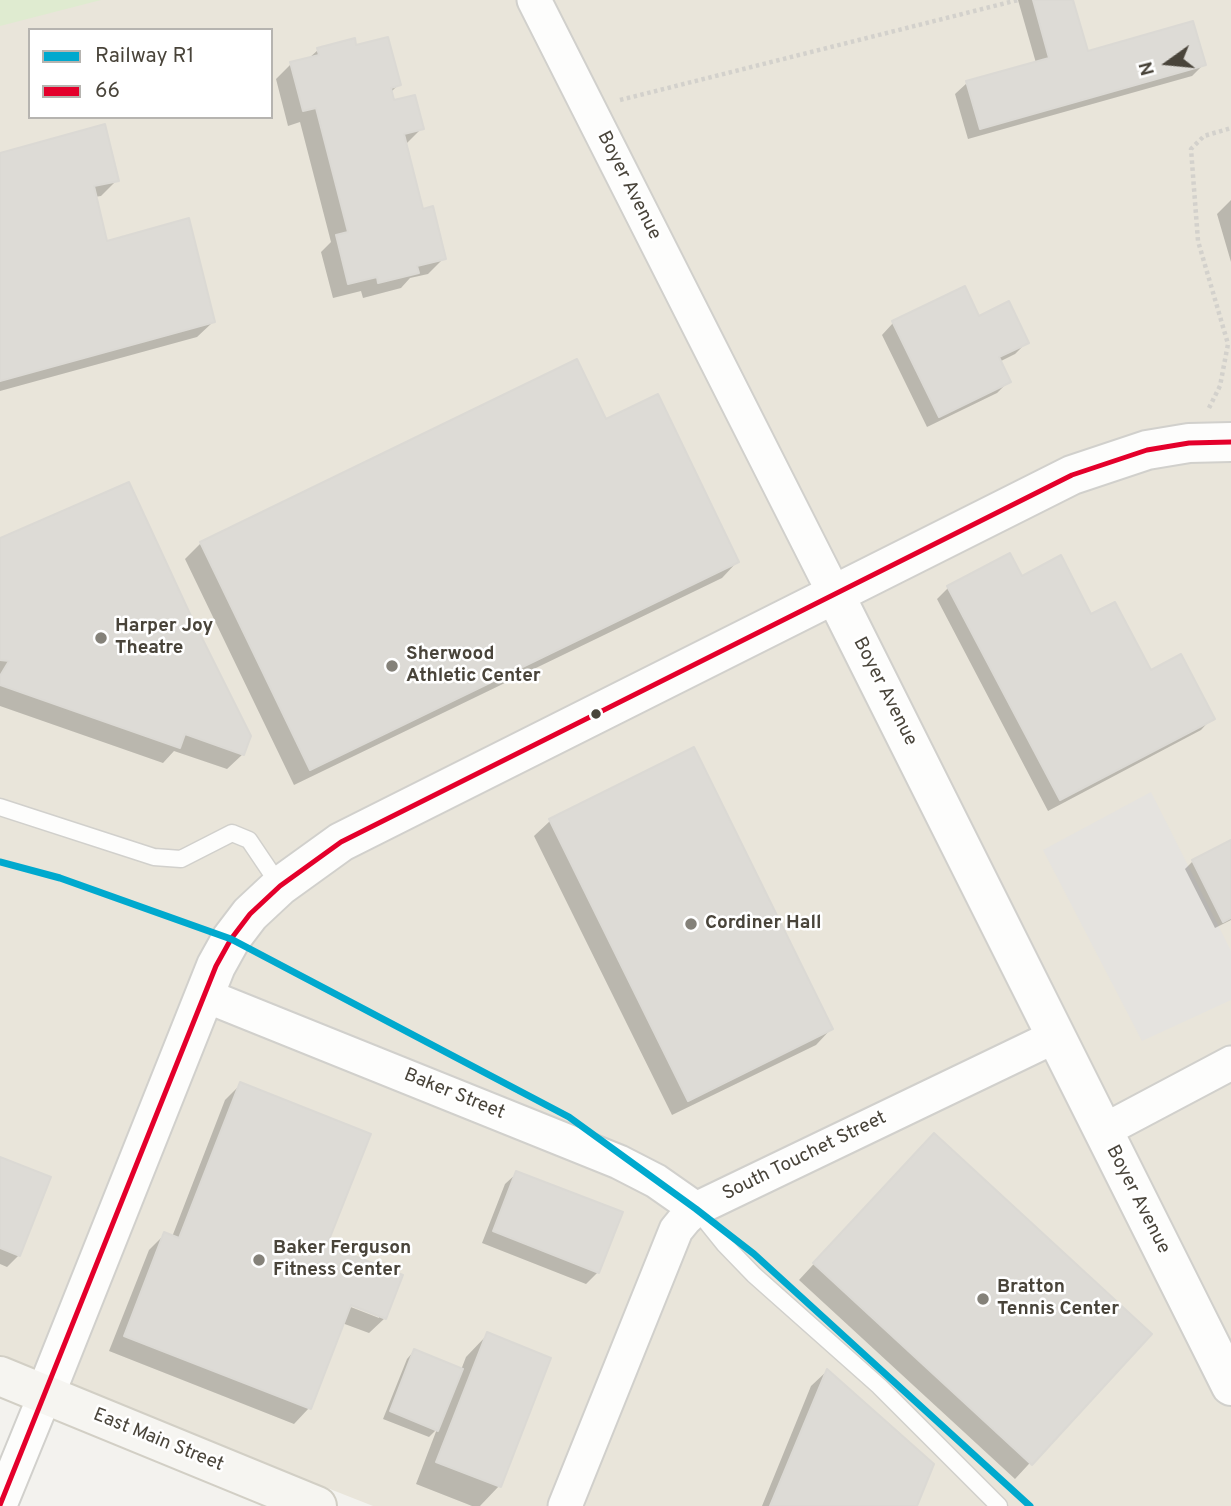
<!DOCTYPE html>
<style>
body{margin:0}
#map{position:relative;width:1231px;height:1506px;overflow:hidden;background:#f3f2ee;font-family:Overpass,sans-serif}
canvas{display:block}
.legend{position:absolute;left:28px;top:28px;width:245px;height:91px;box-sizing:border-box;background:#fff;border:2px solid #b6b4b0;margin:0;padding:9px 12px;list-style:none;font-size:21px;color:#49443a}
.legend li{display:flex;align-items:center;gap:14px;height:35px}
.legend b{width:35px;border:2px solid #b6b4b0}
.north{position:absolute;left:1133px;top:28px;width:70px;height:70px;-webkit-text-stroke:5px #fff;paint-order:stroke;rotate:255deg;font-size:19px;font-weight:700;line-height:28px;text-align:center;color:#49443a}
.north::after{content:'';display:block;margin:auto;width:24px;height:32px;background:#49443a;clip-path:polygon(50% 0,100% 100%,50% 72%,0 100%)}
</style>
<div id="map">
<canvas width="1231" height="1506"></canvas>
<ul class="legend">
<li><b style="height:9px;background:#00a9ce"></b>Railway R1</li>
<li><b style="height:9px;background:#e4002b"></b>66</li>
</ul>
<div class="north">N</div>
</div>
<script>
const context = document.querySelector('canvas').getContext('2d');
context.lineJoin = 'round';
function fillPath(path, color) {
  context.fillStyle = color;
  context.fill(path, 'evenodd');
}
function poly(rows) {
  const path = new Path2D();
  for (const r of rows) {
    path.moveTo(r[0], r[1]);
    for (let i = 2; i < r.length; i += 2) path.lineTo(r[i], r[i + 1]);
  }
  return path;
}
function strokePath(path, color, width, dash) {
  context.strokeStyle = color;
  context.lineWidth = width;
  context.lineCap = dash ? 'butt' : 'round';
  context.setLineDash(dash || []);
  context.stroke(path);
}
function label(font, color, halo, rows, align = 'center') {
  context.font = font + ' Overpass,sans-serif';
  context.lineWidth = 5;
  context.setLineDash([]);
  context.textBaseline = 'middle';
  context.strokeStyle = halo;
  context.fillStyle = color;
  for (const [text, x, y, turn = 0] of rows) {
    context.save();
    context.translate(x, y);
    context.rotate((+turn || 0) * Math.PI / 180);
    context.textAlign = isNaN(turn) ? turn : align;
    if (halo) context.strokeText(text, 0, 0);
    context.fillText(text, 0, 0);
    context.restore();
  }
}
fillPath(poly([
 [0,0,1231,0,1231,1506,373,1506,0,1359],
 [30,30,271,30,271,117,30,117]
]), '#e9e5da');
fillPath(poly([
 [0,0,101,0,0,26]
]), '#dfebd0');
fillPath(poly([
 [1151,792,1231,951,1231,1000,1142,1041,1043,850]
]), '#e5e3df');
fillPath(poly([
 [1018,0,1071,0,1086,53,1204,64,1192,76,968,139,955,94,967,83,1036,63],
 [355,47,399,84,390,93,393,103,422,128,406,144,422,211,444,258,428,274,410,278,401,288,363,298,361,291,333,298,321,252,331,242,300,122,288,126,276,79,291,64,308,59,318,50],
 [0,155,117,180,101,196,94,197,106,244,213,322,197,337,0,391],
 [1231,200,1231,262,1217,214],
 [979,318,1027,342,1015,354,999,362,1009,381,997,393,927,427,882,335,893,323],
 [606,421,737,562,722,578,294,785,185,559,201,543],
 [0,540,243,754,227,769,174,751,163,763,0,706],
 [1021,578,1091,616,1150,672,1212,718,1201,730,1048,811,937,599,948,588],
 [550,821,831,1029,816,1045,672,1115,534,836],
 [1231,842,1231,920,1215,928,1185,869,1193,861],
 [241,1084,325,1246,385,1318,369,1333,342,1323,309,1408,294,1424,109,1351,149,1250,165,1234,172,1237,225,1100],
 [344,1300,379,1314,379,1318,343,1304],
 [918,1151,1149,1334,1015,1479,799,1280],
 [0,1159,19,1255,7,1267,0,1264],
 [517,1173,598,1272,586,1284,482,1243,505,1184],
 [488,1334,499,1486,480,1506,472,1506,416,1484,437,1429,429,1437,383,1419,407,1359,414,1351,461,1370,466,1357],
 [827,1371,915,1506,762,1506,811,1386]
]), '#0003');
const building = poly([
 [1033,0,1073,0,1088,51,1193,21,1206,65,980,129,966,81,1049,58,1033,0],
 [388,37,401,85,391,88,394,100,415,95,424,129,404,134,423,209,433,206,446,259,417,266,419,273,378,283,377,277,348,284,336,235,348,232,316,108,303,111,290,62,319,55,317,48,355,38,356,45,388,37],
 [105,124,119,181,94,186,107,241,189,218,215,322,0,381,0,153,105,124],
 [965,286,979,316,1009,301,1029,343,999,357,1011,382,939,417,892,321,965,286],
 [577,359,606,419,658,394,739,562,310,770,200,542,577,359],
 [129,482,191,616,251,736,244,755,185,734,180,748,0,685,0,676,9,661,0,660,0,538,129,482],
 [1010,553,1022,576,1061,555,1091,614,1115,602,1151,670,1181,654,1215,719,1060,800,947,586,1010,553],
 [694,747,833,1029,688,1101,549,819,694,747],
 [1231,840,1231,918,1223,922,1192,860,1231,840],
 [240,1082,371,1134,327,1245,403,1275,386,1319,351,1305,311,1409,124,1336,164,1232,179,1238,240,1082],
 [934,1133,1152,1334,1032,1465,813,1263,934,1133],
 [0,1157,51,1177,20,1256,0,1248,0,1157],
 [516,1171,623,1212,599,1273,493,1231,516,1171],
 [487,1332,551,1358,501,1487,436,1462,487,1332],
 [414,1349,463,1369,438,1431,390,1411,414,1349],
 [827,1369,934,1464,917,1506,770,1506,827,1369]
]);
fillPath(building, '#dddbd6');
strokePath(building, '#dbd9d4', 2);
const service = poly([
 [0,807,154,857,181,859,232,833,249,840,280,886],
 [696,1209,725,1245,754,1275,879,1386,999,1506]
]);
const minor = poly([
 [534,0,834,593],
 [204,995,619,1162,656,1181,696,1209],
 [1103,1131,1231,1063],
 [0,1505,45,1395],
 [565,1506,676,1230,685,1219,696,1209,1056,1036]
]);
const tertiary = poly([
 [834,593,1231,1386],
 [45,1395,216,966,231,939,250,914,280,886,341,842,1072,475,1147,450,1189,443,1231,442]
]);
const secondary = poly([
 [0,1376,317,1506]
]);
strokePath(service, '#d1d0cc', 19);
strokePath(minor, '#d1d0cc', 37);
strokePath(tertiary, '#d1d0cc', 42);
strokePath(secondary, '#d2cfc5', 42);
strokePath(poly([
 [620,100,1018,0],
 [1209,408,1220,386,1228,344,1198,241,1191,149,1204,136,1231,128]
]), '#d3d1cc', 4.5, [3.5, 3.5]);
strokePath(service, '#fdfdfc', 16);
strokePath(minor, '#fdfdfc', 33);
strokePath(tertiary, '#fdfdfc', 38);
strokePath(secondary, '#f6f5f1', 38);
strokePath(poly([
 [0,1505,216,966,231,939,250,914,280,886,341,842,1072,475,1147,450,1189,443,1231,442]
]), '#e4002b', 5);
strokePath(poly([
 [0,862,60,878,231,939,569,1117,696,1209,754,1254,1030,1506]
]), '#00a9ce', 7);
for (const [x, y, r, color] of [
 [101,638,7,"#848179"],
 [392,666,7,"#848179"],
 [596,714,6,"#49443a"],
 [691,924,7,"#848179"],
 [259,1260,7,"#848179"],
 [983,1299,7,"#848179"]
]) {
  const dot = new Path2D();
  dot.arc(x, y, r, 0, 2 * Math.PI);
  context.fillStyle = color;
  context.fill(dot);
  strokePath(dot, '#fff', 2.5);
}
label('19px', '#49443a', '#fff', [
 ["Boyer Avenue",628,186,63],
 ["Boyer Avenue",884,692,63],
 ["Baker Street",454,1095,22],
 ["South Touchet Street",805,1157,-26],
 ["Boyer Avenue",1137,1200,63],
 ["East Main Street",158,1441,22]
]);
label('bold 19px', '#49443a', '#fff', [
 ["Harper Joy",115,627],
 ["Theatre",115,649],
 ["Sherwood",406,655],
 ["Athletic Center",406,677],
 ["Cordiner Hall",705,924],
 ["Baker Ferguson",273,1249],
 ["Fitness Center",273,1271],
 ["Bratton",997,1288],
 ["Tennis Center",997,1310]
], 'left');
</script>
